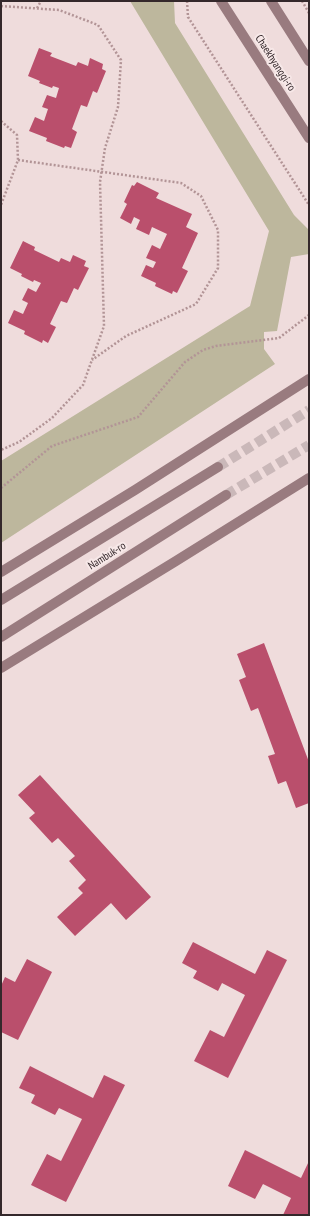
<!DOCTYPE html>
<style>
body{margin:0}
#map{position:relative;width:310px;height:1216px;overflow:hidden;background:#efdcdc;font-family:"PT Sans Narrow",sans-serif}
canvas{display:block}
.frame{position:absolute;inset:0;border:2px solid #34282b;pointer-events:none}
</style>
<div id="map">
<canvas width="310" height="1216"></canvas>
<div class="frame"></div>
</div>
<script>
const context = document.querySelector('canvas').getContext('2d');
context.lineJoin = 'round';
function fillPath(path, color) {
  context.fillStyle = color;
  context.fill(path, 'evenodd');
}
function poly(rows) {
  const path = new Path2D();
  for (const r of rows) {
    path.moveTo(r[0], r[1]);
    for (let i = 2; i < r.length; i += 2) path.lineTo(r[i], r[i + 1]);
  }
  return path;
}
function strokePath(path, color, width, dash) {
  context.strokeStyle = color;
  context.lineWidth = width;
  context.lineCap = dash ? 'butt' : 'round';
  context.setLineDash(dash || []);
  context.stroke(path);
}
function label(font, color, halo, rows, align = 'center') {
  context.font = font + ' "PT Sans Narrow",sans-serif';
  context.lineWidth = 4;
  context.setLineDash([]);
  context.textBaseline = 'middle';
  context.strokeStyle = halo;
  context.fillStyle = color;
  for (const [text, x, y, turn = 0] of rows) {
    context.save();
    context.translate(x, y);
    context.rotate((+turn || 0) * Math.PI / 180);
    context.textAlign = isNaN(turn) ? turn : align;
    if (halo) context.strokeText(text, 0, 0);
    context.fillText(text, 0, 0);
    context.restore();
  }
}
fillPath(poly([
 [130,1,174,1,175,23,294,215,309,230,309,254,291,257,277,331,264,332,264,349,275,364,1,543,1,461,250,306,269,231]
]), '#bdb79d');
fillPath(poly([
 [39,48,52,53,50,56,76,66,78,62,88,66,90,58,103,64,102,69,106,71,97,93,93,91,87,107,81,105,72,129,77,132,71,148,65,146,64,148,46,141,47,138,29,131,35,117,44,121,48,109,42,107,47,95,56,98,59,88,53,86,52,88,39,83,40,81,28,76],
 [137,182,159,193,156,198,192,214,186,227,198,233,182,268,188,271,177,293,173,291,172,294,155,286,156,283,141,276,146,265,153,268,156,262,146,258,152,245,160,249,167,234,152,227,149,235,136,229,140,220,134,217,131,224,120,218,127,204,124,202,132,185,134,186],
 [23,241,35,247,34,250,59,262,61,258,70,262,73,255,86,261,84,266,89,268,78,290,74,288,67,303,61,301,50,324,56,327,48,343,43,340,42,343,24,334,25,331,8,323,14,310,23,314,28,303,22,300,28,288,36,292,41,283,34,280,33,282,21,276,22,274,10,268],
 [264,643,309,762,309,803,296,808,286,781,278,784,268,756,275,754,258,708,251,711,239,680,246,677,237,654],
 [40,775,151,897,126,920,111,903,75,936,57,917,83,893,78,888,86,880,69,861,75,856,58,838,52,843,29,818,35,813,18,795],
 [193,942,255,974,267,950,287,960,228,1078,194,1061,210,1030,224,1037,245,995,222,983,218,991,193,978,197,971,182,963],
 [27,959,52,972,18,1040,1,1032,1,986,5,977,15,982],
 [30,1066,93,1098,104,1075,125,1085,66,1202,31,1185,47,1154,61,1161,82,1119,59,1108,55,1115,31,1103,35,1095,19,1088],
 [245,1150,301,1178,309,1161,309,1215,283,1215,291,1198,263,1184,255,1199,228,1186]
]), '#ba4f6c');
strokePath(poly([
 [218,467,309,410],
 [226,495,309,445]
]), '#cab8b9', 10, [10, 5]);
strokePath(poly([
 [187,1,188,17,309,205],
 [302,1,309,13],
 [1,6,59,10,98,25,121,60,118,107,105,148,100,182,104,326,83,385,52,418,19,442,1,450],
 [37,8,41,1],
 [1,121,17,135,18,160,1,205],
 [18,160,181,183,201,196,218,230,218,268,196,304,126,336,92,360],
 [1,488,52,446,138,417,185,362,203,350,216,346,279,338,309,315]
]), '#b29496', 2.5, [2, 2]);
strokePath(poly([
 [221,1,309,138],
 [271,1,309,61],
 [1,572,135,490,309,379],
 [1,600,218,467],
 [1,637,226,495],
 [1,668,176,561,309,478]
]), '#997b7f', 10);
label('11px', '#34282b', '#f7e8e8', [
 ["Chaekhyanggi-ro",275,63,57],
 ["Nambuk-ro",107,556,-32]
]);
</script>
